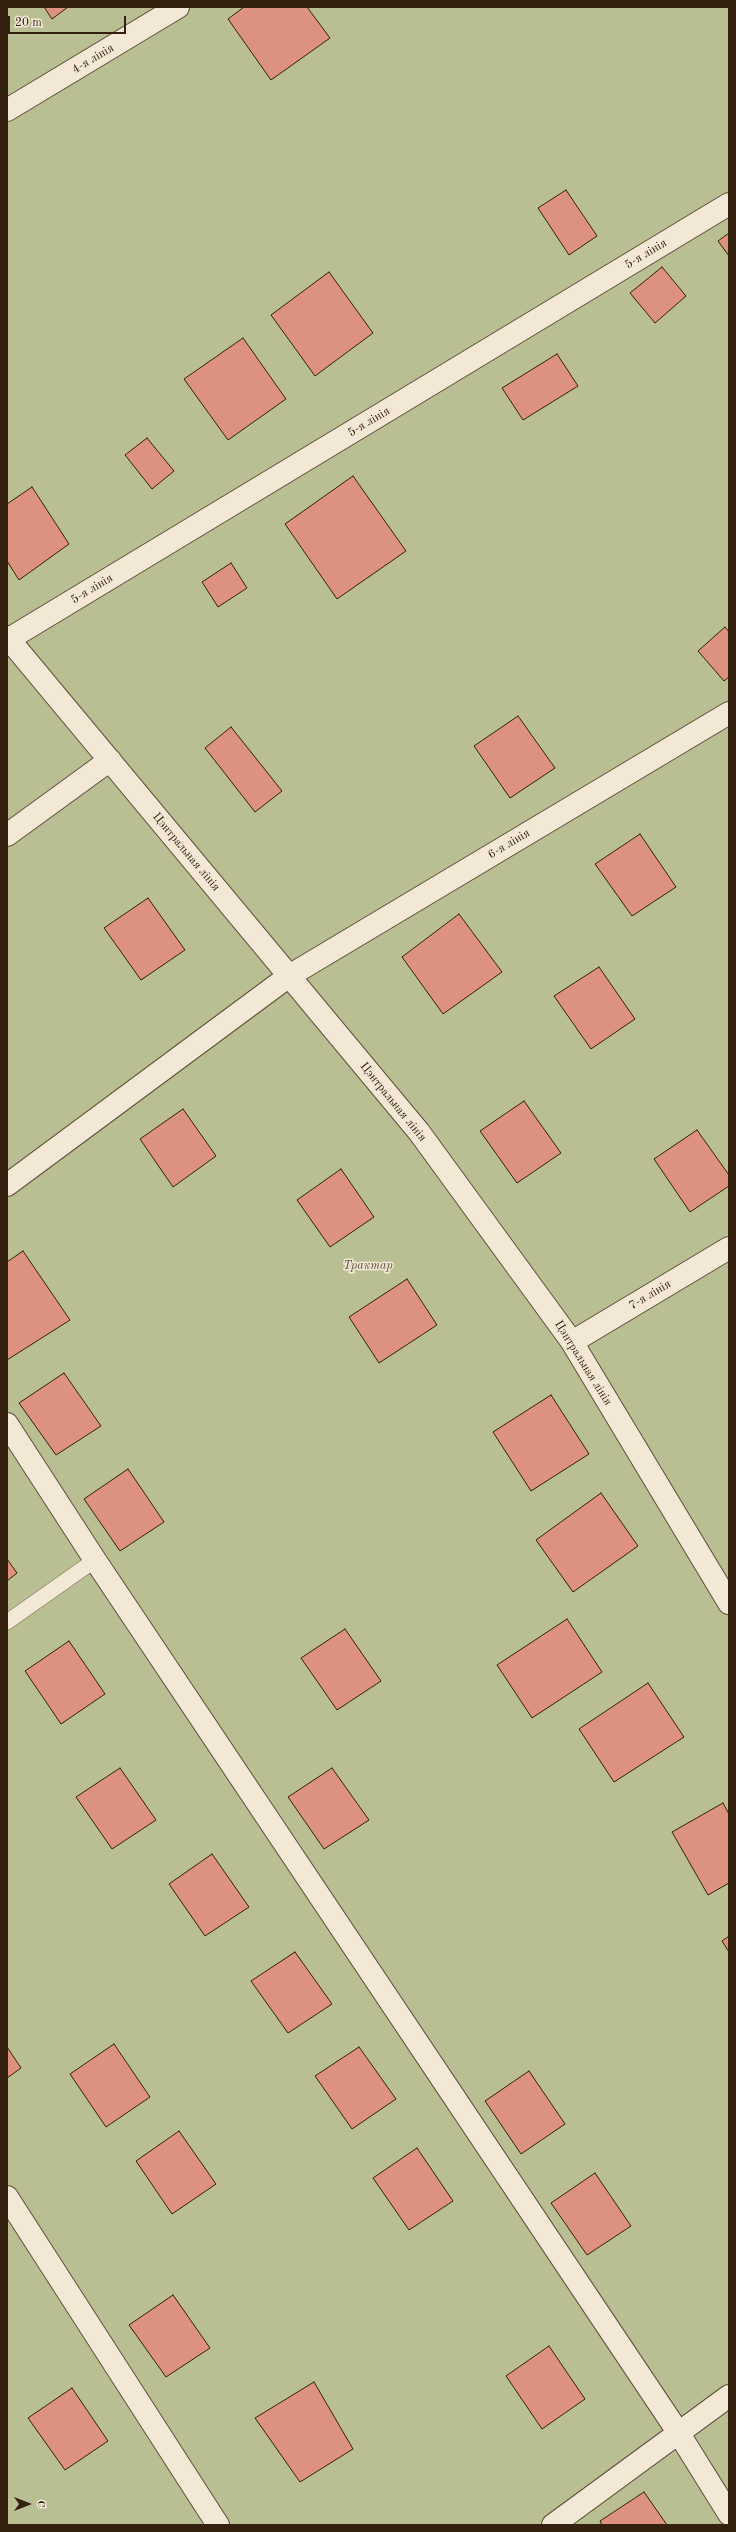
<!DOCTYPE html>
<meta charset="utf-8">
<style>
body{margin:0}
#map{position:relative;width:736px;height:2532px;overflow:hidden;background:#ecdac0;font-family:"Old Standard TT",serif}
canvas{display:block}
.frame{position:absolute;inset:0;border:8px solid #33200e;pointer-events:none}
.north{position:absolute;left:8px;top:2484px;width:40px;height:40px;-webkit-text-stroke:3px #f3e7d6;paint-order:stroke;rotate:90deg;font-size:11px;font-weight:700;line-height:16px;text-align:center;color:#33200e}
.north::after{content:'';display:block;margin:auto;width:14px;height:18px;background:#33200e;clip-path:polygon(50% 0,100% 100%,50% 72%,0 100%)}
.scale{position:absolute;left:8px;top:16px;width:118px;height:18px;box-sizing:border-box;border:2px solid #33200e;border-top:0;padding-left:5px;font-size:12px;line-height:14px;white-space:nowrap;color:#33200e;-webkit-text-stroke:3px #f3e7d6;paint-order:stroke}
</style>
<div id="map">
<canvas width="736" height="2532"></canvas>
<div class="frame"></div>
<div class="north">С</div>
<div class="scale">20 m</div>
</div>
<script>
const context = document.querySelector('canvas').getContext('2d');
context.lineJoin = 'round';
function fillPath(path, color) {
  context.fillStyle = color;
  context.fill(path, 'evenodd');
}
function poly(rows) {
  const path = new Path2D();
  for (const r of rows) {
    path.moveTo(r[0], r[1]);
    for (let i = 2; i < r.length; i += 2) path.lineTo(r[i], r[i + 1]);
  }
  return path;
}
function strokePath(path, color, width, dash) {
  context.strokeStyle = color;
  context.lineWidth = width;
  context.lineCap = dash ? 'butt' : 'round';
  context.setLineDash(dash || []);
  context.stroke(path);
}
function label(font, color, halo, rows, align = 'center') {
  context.font = font + ' "Old Standard TT",serif';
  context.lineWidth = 3;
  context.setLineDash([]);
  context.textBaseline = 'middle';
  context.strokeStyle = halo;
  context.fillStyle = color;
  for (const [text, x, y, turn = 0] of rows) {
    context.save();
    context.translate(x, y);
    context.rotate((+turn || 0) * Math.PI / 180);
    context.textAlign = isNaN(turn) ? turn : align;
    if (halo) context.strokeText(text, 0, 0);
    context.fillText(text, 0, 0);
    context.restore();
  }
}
fillPath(poly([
 [7,7,729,7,729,2525,7,2525]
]), '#b9bf92');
const building = poly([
 [44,7,68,7,52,19,44,7],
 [244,7,307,7,330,38,271,80,228,19,244,7],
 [566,190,597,236,569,255,538,208,566,190],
 [729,233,729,256,718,241,729,233],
 [662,267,686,296,655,323,630,293,662,267],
 [329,272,373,333,315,376,271,315,329,272],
 [243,338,286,399,228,440,184,379,243,338],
 [557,354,578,386,523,420,502,388,557,354],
 [147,438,174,471,152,489,125,455,147,438],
 [353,476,406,551,337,599,285,524,353,476],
 [32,487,69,544,19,580,7,561,7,504,32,487],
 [231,563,247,588,218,607,202,582,231,563],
 [725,627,729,632,729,677,724,681,698,651,725,627],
 [518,716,555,768,510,798,474,746,518,716],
 [231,727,282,791,255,812,205,748,231,727],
 [640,834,676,887,632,916,595,864,640,834],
 [148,898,185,950,141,980,104,928,148,898],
 [459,914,502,972,443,1014,402,957,459,914],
 [599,967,635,1019,591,1049,554,996,599,967],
 [524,1101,561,1153,517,1183,480,1131,524,1101],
 [183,1109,216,1156,173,1187,140,1139,183,1109],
 [697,1130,729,1175,729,1186,690,1212,654,1159,697,1130],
 [341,1169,374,1217,330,1247,297,1200,341,1169],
 [23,1251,70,1320,7,1360,7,1262,23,1251],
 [407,1279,437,1325,379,1363,349,1317,407,1279],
 [64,1373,101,1426,56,1455,19,1403,64,1373],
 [551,1395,589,1454,531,1491,493,1432,551,1395],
 [128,1469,164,1522,120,1551,84,1499,128,1469],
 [601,1493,638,1546,573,1592,536,1540,601,1493],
 [7,1559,17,1573,7,1581,7,1559],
 [567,1619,602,1672,532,1718,497,1665,567,1619],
 [345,1629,381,1681,337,1710,301,1658,345,1629],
 [69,1641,105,1694,61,1724,25,1671,69,1641],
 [648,1683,684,1737,614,1782,579,1729,648,1683],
 [120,1768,156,1820,112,1849,76,1797,120,1768],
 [332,1768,369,1820,324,1849,288,1797,332,1768],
 [723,1803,729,1814,729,1883,708,1895,672,1832,723,1803],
 [212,1854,249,1907,205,1936,169,1884,212,1854],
 [729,1936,729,1952,722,1941,729,1936],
 [295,1952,332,2004,288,2033,251,1981,295,1952],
 [114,2044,150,2097,106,2127,70,2074,114,2044],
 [7,2047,21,2068,7,2078,7,2047],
 [359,2047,396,2099,352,2129,315,2076,359,2047],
 [529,2071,565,2124,521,2154,485,2101,529,2071],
 [179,2131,216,2184,172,2214,136,2161,179,2131],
 [417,2148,453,2201,409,2230,373,2178,417,2148],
 [595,2173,631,2226,587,2255,551,2203,595,2173],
 [173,2295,210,2348,166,2377,129,2325,173,2295],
 [549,2346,585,2399,542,2429,506,2376,549,2346],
 [314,2382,353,2449,300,2482,255,2418,314,2382],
 [72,2388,108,2441,65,2470,28,2418,72,2388],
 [644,2492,667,2525,602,2525,600,2521,644,2492]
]);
fillPath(building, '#dc927e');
strokePath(building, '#33200e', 1);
const lane = poly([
 [7,1622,95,1560]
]);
const street = poly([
 [7,110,178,7],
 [7,637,419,1132,572,1342,729,1603],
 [9,639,729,204],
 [7,835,110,760],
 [7,1185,289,976,729,713],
 [572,1342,729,1248],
 [7,1424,95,1560,678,2432,729,2514],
 [7,2197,218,2525],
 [553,2525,729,2396]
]);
strokePath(lane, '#614e3a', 16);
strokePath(street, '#614e3a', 24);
strokePath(lane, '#f3e7d6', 15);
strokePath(street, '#f3e7d6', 22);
label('12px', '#33200e', '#f3e7d6', [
 ["4-я лінія",93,59,-31],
 ["5-я лінія",646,254,-31],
 ["5-я лінія",369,422,-31],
 ["5-я лінія",92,589,-31],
 ["6-я лінія",509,844,-31],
 ["Цэнтральная лінія",186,852,50],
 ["Цэнтральная лінія",393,1102,51],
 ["7-я лінія",650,1295,-31],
 ["Цэнтральная лінія",583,1363,58]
]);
label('italic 12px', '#5b5036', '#f3e7d6', [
 ["Трактар",368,1266]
]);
</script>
